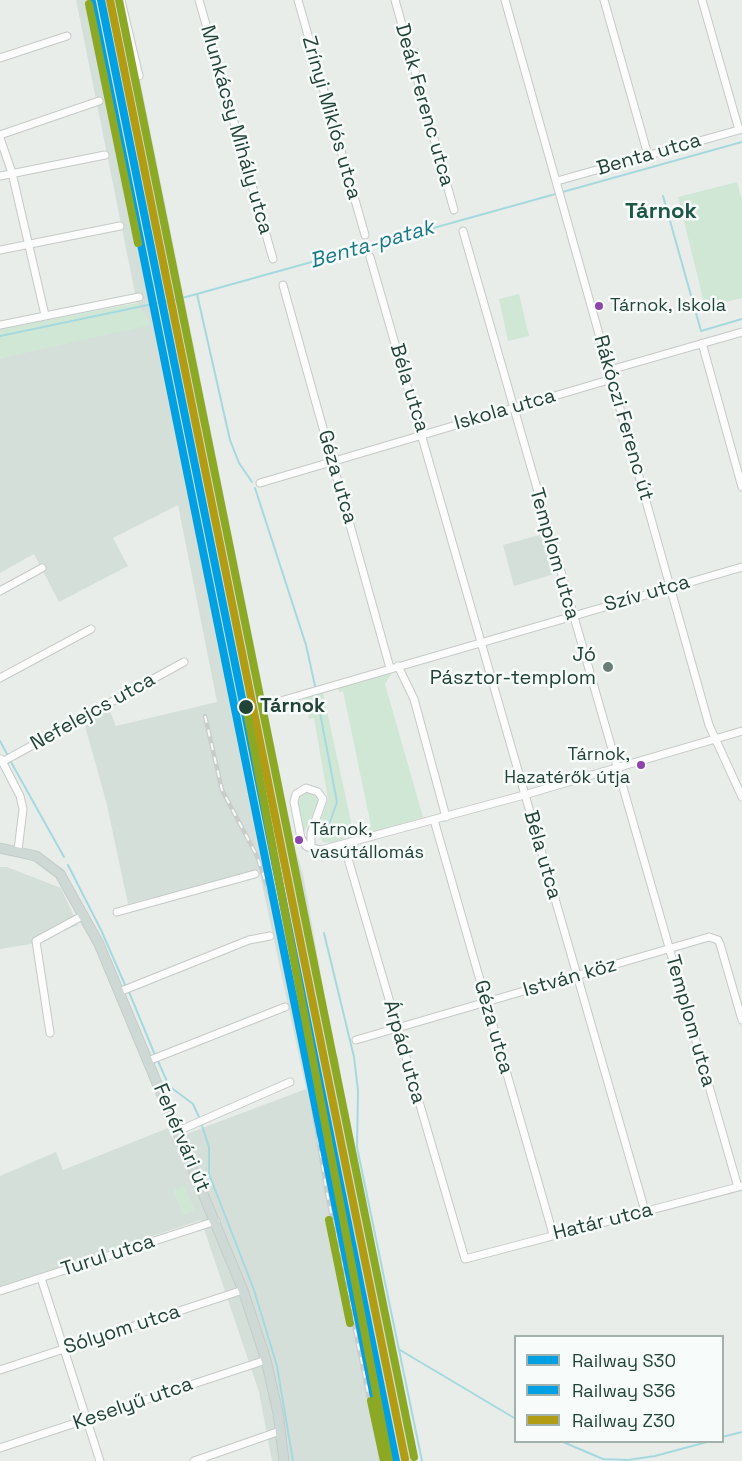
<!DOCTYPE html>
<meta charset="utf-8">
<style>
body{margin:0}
#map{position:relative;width:742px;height:1461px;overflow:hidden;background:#e8edea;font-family:"Space Grotesk",sans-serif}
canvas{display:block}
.legend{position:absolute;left:514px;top:1335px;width:210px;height:108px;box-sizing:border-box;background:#f7fbf9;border:2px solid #a2b1ac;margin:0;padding:8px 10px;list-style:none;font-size:18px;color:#224338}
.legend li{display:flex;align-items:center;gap:12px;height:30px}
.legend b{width:30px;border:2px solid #a2b1ac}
</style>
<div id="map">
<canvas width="742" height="1461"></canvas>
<ul class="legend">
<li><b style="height:8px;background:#00a0e3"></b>Railway S30</li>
<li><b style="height:8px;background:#00a0e3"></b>Railway S36</li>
<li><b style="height:8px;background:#b19c14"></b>Railway Z30</li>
</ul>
</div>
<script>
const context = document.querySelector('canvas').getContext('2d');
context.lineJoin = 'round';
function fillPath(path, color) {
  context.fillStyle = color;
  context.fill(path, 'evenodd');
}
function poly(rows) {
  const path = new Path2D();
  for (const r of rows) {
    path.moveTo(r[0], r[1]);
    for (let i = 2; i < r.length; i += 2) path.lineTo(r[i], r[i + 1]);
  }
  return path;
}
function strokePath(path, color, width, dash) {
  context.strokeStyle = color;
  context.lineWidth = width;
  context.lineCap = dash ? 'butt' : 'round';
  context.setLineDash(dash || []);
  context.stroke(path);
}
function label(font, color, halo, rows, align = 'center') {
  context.font = font + ' "Space Grotesk",sans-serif';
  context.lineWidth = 5;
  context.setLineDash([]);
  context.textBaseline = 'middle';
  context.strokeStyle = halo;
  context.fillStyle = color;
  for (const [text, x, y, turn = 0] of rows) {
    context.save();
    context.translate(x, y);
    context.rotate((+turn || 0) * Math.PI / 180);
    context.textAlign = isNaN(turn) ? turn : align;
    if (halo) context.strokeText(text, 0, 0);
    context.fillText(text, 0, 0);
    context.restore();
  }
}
fillPath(poly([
 [76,0,124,0,265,700,295,848,303,874,334,1050,338,1057,358,1187,361,1190,361,1203,412,1461,272,1461,259,1392,201,1220,0,1287,0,1176,56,1152,63,1170,168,1128,173,1139,306,1089,259,870,128,904,107,805,84,722,93,722,95,716,109,709,116,726,217,702,178,505,113,538,128,566,59,602,34,554,0,573,0,358,150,324,137,303],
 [543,534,554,574,514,586,503,545],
 [0,867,7,867,61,888,78,925,31,944,0,949]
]), '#d5dfda');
fillPath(poly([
 [737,182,742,201,742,298,705,307,678,197],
 [519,294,529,336,508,341,499,299],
 [137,303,151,325,0,358,0,329],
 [392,673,385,684,423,817,374,833,367,828,371,826,343,691,339,692,338,688],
 [323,693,354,835,332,843,323,842,317,831,328,799,314,718,309,719,304,698],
 [307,792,317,797,318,803,303,835,297,801,300,795],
 [184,1186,195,1210,183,1215,173,1190]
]), '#d0e7d6');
strokePath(poly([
 [663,196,701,331,742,319],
 [197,294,230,440,239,463,252,482],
 [0,336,186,297,742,142],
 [255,488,306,645,315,686],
 [317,697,337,802,327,830],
 [0,741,7,754],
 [11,762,64,857],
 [68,865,101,930,126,987],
 [324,933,354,1057,358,1091,357,1147,422,1461],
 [129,992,155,1055],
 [158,1061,169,1086,193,1104,199,1117],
 [202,1126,209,1147,209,1174,254,1290,277,1366,293,1461],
 [400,1350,516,1419],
 [722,1437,742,1432],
 [563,1442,603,1459,628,1460,655,1456,707,1442]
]), '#a6d9dd', 2);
const minor = poly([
 [121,0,139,76],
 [199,0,273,259],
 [298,0,365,235],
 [395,0,454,210],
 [505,0,709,725,742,797],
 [604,0,648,155],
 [702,0,739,130],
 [0,58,67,36],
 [0,135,99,101],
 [0,138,12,173,45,315],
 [0,176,105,155],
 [557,181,742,129],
 [463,231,738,1187],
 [0,250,120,226],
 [370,257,645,1211],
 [283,285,390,668],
 [0,325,139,297],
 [702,343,742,487],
 [610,370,742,332],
 [260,483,612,379],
 [0,591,42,568],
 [398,666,414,699,446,817],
 [0,678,91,629],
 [277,702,742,567],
 [1,759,20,796,23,809,18,850],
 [2,762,184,662],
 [434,820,553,1234],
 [344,845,465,1259,742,1186],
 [311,848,311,833,323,799,318,792,306,788,296,794,294,802,301,838,306,846,311,848,321,850,524,795,742,731],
 [117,912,255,874],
 [119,992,249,940,270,936],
 [50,1033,36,941,84,915],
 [356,1040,709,937,718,940,720,944,742,1020],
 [148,1061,285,1007],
 [178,1131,290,1082],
 [41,1278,100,1461],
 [0,1291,216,1221],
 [0,1370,243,1290],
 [0,1448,266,1360],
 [194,1461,280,1431]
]);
const major = poly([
 [0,848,36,856,60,874,99,944,243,1290,266,1360,278,1413,284,1461]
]);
strokePath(minor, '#c5cac7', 9);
strokePath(major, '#c2ccc8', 11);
strokePath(minor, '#fcfcfc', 7);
strokePath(major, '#ced8d5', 9);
const rail = poly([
 [205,716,222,790,257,856,274,907],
 [279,931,307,1070,327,1193,382,1461]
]);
strokePath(rail, '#c8cdcb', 4.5);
strokePath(rail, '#f7fbf9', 2, [7]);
strokePath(poly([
 [101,0,396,1461]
]), '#00a0e3', 8);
strokePath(poly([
 [92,2,387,1461]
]), '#00a0e3', 8);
strokePath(poly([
 [110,0,405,1459]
]), '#b19c14', 8);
strokePath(poly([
 [89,4,138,243],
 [246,707,389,1461]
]), '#8ca925', 8);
strokePath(poly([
 [119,0,414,1457]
]), '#8ca925', 8);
strokePath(poly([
 [329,1220,350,1323],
 [371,1401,384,1461]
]), '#8ca925', 8);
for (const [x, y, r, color] of [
 [599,306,5,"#8e44ad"],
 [608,667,6,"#677e76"],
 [246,707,8,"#224338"],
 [641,765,5,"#8e44ad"],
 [299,840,5,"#8e44ad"]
]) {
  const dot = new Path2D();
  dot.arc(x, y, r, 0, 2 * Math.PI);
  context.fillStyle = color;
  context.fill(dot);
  strokePath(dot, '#f7fbf9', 2);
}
label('18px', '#224338', '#f7fbf9', [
 ["Tárnok, Iskola",610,306],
 ["Tárnok,",630,755,"right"],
 ["Hazatérők útja",630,778,"right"],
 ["Tárnok,",310,830],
 ["vasútállomás",310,853]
], 'left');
label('20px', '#224338', '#f7fbf9', [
 ["Deák Ferenc utca",424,105,74],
 ["Zrínyi Miklós utca",331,118,74],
 ["Munkácsy Mihály utca",236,130,74],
 ["Benta utca",649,155,-16],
 ["Béla utca",409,388,73],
 ["Iskola utca",505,410,-16],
 ["Rákóczi Ferenc út",623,418,74],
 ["Géza utca",337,477,74],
 ["Templom utca",554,554,74],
 ["Szív utca",647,594,-16],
 ["Nefelejcs utca",93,712,-29],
 ["Béla utca",542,855,74],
 ["István köz",570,978,-16],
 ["Templom utca",690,1021,74],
 ["Géza utca",493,1027,74],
 ["Árpád utca",404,1052,74],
 ["Fehérvári út",181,1138,67],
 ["Határ utca",603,1222,-14],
 ["Turul utca",108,1256,-18],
 ["Sólyom utca",122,1330,-18],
 ["Keselyű utca",133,1404,-19]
]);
label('20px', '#224338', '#f7fbf9', [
 ["Jó",596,656],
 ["Pásztor-templom",596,679]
], 'right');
label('bold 20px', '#224338', '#f7fbf9', [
 ["Tárnok",260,707]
], 'left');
label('italic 21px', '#177985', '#f7fbf9', [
 ["Benta-patak",372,245,-16]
]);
label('bold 22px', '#1c5845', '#f7fbf9', [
 ["Tárnok",661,212]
]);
</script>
